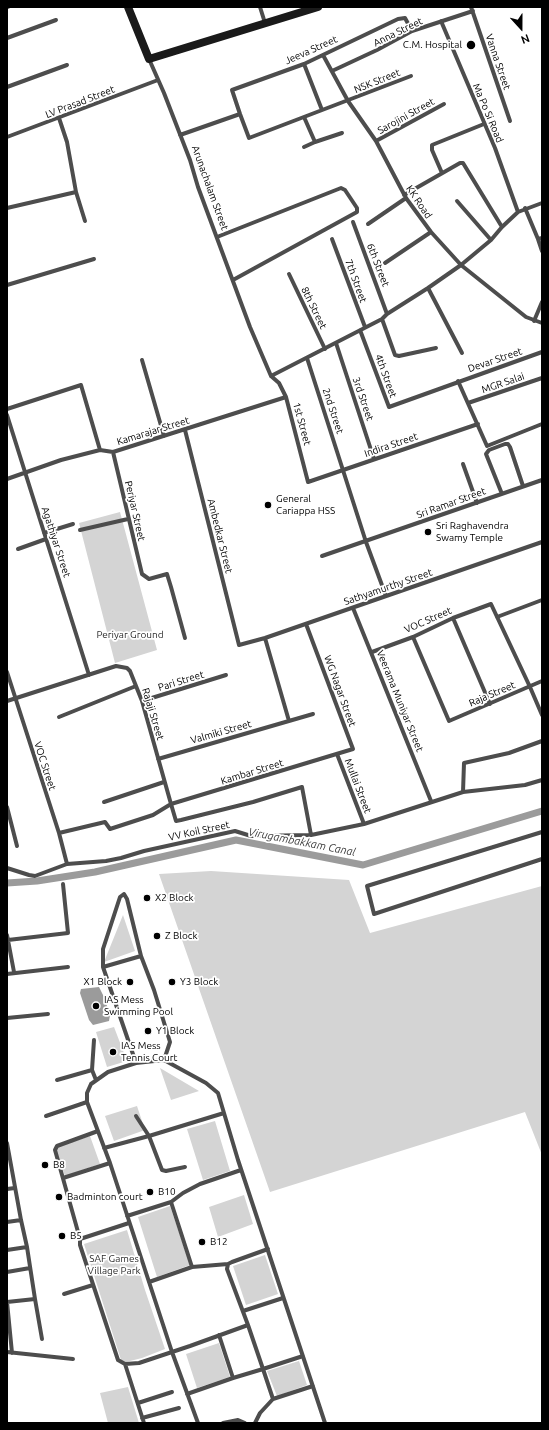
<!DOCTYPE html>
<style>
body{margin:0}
#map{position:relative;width:549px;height:1430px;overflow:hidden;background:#fff;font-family:Ubuntu,sans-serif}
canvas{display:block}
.frame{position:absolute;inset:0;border:8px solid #000;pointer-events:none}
.north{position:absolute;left:501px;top:8px;width:40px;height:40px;-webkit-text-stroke:3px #fff;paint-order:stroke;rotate:159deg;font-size:11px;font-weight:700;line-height:16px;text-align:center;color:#000}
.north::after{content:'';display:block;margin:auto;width:14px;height:18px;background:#000;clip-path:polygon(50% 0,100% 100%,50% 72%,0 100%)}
</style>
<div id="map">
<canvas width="549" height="1430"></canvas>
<div class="frame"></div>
<div class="north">N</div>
</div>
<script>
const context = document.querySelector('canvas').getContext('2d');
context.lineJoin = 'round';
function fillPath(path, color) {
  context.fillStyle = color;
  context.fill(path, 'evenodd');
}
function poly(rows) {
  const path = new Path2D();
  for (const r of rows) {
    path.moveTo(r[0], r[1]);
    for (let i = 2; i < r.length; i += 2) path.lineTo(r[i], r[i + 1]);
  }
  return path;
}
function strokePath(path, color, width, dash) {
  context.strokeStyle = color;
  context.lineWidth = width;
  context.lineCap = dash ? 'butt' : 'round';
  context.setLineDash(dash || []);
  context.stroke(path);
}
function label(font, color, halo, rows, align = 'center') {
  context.font = font + ' Ubuntu,sans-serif';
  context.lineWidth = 3.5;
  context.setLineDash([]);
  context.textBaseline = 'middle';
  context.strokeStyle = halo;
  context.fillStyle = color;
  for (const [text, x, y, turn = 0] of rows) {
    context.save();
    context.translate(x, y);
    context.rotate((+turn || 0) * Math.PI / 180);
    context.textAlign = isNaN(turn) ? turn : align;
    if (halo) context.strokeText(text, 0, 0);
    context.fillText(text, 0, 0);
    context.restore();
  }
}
fillPath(poly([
 [120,512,157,650,115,663,79,523],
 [211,871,349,880,370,933,542,886,542,1155,525,1112,270,1192,159,874],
 [123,915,135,951,104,962],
 [114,1027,127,1061,107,1067,96,1032],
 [160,1068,199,1091,171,1100],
 [137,1106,145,1130,114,1141,105,1116],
 [215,1121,230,1171,203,1180,187,1129],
 [90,1136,100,1164,65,1176,55,1148],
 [244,1195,253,1224,218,1237,209,1207],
 [170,1206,190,1265,157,1277,138,1217],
 [127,1230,145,1290,165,1349,142,1358,122,1363,84,1244],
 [265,1255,278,1294,246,1305,233,1266],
 [219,1343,230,1377,197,1388,186,1354],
 [299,1361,307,1385,277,1396,267,1371],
 [128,1387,139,1423,108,1423,100,1393]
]), '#d4d4d4');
fillPath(poly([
 [99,987,104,997,110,1015,109,1021,93,1025,89,1020,80,993,81,989]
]), '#9b9b9b');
strokePath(poly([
 [7,883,37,881,95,872,236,840,363,865,542,811]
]), '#9b9b9b', 7);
strokePath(poly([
 [7,7,8,7],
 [260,7,265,23],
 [471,7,510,121],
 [441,21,495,148,518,212],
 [7,38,56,20],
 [323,55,348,101,376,141,406,198,431,232,461,265,526,317,542,323],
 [149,59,164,93,190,160,198,187,250,327,271,376,279,383,286,397,308,482,478,424],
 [304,64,322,110],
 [332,71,377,50,412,31,473,11],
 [411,76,249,138,240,114,232,90,304,64,398,19,405,18,412,31],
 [7,87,67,65],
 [304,117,315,142,342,133],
 [59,118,67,142,76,192,85,221],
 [180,135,240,114],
 [7,137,158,80],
 [376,141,444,104],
 [304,147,315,142],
 [442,173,432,150,432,145,484,124],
 [404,195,460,163,463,163,502,227],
 [457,201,491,240],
 [7,208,76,192],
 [525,208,538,239,542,238],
 [353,222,387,314],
 [368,224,406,198],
 [217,237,341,188,345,190,357,208,357,212,233,280],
 [332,239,365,327],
 [538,239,542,251],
 [385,263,431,232],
 [289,274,325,349],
 [7,285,94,259],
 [428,288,462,353],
 [382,319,395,355,399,356,436,348],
 [534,321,542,302],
 [360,330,389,407,542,352],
 [336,343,374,459],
 [307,358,366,542,386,596],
 [142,360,164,436],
 [271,376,382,319,387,314,428,288,461,265,491,240,502,227,518,212,542,203],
 [458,381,487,446,542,424],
 [468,403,542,378],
 [7,409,81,385,100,450],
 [7,415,89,675],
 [185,430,239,645,265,638,542,542],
 [113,452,142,574,149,579,167,574,171,587,185,638],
 [463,464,477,503],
 [7,479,61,460,100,450,113,452,286,397],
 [502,494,486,454,489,450,505,444,508,444,510,447,523,486],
 [80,530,128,519],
 [44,533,73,524],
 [18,549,46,539],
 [322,556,542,480],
 [353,608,431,801],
 [497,617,542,600],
 [453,618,490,704],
 [413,637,449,721,542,681],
 [265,638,289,721],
 [372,652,413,637,453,618,491,604,530,687,542,715],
 [7,672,59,833,67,864],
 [7,701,116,666,127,668,130,671,142,701,171,804,353,749,306,624],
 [142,701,226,675],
 [59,717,136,686],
 [337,754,364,824],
 [158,759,313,714],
 [463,792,464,763,509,753,542,741],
 [104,802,164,782],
 [7,807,17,846],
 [542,832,367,886,374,914,542,859],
 [59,833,105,822,110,829,153,815,171,804,176,821,181,820,253,802,302,787,311,835],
 [7,868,29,875,35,876,67,864,106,861,121,858,144,851,235,831,251,836,311,835,364,824,463,792,525,785,542,780],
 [7,935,14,972],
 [8,940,68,933,63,884],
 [141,956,127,899,124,894,120,897,103,949,103,967,136,1063,108,1072,91,1084,87,1093,87,1102,110,1163,172,1352,198,1423],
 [103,967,141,956,154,990,170,1042,164,1060],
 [7,974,68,967],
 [7,1018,48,1014],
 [94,1040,92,1070,96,1080],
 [136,1063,164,1060,206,1083,218,1093,238,1160,325,1423],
 [57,1080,92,1070],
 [46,1116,87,1102],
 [136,1116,149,1136,224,1113],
 [7,1143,21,1220,27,1247,35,1299,7,1302,12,1353],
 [104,1148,149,1136,162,1170,166,1171,185,1167],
 [63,1178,110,1163],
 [7,1189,15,1188],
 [171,1202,183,1193,200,1184,241,1170],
 [127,1216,171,1202,192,1267,149,1282],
 [7,1222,21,1220],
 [129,1223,80,1239,80,1245,118,1360,125,1364,139,1363,190,1346,248,1325,227,1269,228,1264,232,1262,268,1249],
 [80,1239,55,1150,57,1146,98,1131],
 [7,1250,27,1247],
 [192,1267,228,1264],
 [7,1272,30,1268],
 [64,1294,93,1285],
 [35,1299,42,1339],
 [243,1311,283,1298],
 [7,1352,73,1359],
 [303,1356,263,1369,273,1399,313,1386],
 [125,1364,144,1423],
 [233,1378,263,1369,248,1325],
 [187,1394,233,1378,219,1335],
 [138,1403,172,1392],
 [142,1418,179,1408],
 [223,1423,238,1420,245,1423],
 [255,1423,260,1413,273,1399]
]), '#4d4d4d', 4);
strokePath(poly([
 [128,7,149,59,318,7]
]), '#1a1a1a', 8);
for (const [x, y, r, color] of [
 [471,45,5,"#000"],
 [268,505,4,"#000"],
 [428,532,4,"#000"],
 [147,898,4,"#000"],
 [157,936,4,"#000"],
 [130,982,4,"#000"],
 [172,982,4,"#000"],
 [96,1006,4,"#000"],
 [148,1031,4,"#000"],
 [113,1052,4,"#000"],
 [45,1165,4,"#000"],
 [150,1192,4,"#000"],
 [59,1197,4,"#000"],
 [62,1236,4,"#000"],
 [202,1242,4,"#000"]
]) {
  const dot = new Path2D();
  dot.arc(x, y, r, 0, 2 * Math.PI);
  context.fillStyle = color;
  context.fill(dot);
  strokePath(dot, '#fff', 1.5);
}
label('10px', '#000', '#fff', [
 ["Anna Street",398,32,-26],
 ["Jeeva Street",311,50,-24],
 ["Vanna Street",498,62,71],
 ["NSK Street",377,81,-22],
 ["LV Prasad Street",80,102,-21],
 ["Ma Po Si Road",488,113,67],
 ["Sarojini Street",406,116,-29],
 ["Arunachalam Street",210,188,70],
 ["KK Road",419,202,56],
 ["6th Street",378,265,69],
 ["7th Street",356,281,70],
 ["8th Street",314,308,64],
 ["Devar Street",495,360,-19],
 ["4th Street",386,376,70],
 ["MGR Salai",503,383,-19],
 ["3rd Street",363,399,71],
 ["2nd Street",333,411,72],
 ["1st Street",302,424,75],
 ["Kamarajar Street",153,431,-17],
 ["Indira Street",391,445,-19],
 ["Sri Ramar Street",451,503,-20],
 ["Periyar Street",135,511,77],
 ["Ambedkar Street",220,536,76],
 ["Agathiyar Street",56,542,72],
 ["Sathyamurthy Street",388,587,-19],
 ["VOC Street",428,620,-24],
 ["Pari Street",181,681,-17],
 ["WG Nagar Street",340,691,70],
 ["Raja Street",492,694,-23],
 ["Veerama Muniyar Street",400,701,68],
 ["Rajaji Street",153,714,73],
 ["Valmiki Street",221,732,-16],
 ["VOC Street",45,766,72],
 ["Kambar Street",252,772,-17],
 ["Mullai Street",358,786,69],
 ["VV Koil Street",199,831,-12]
]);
label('10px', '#000', '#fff', [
 ["C.M. Hospital",462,45,"right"],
 ["General",276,499],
 ["Cariappa HSS",276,511],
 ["Sri Raghavendra",436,526],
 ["Swamy Temple",436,538],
 ["X2 Block",155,898],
 ["Z Block",165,936],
 ["X1 Block",122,982,"right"],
 ["Y3 Block",180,982],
 ["IAS Mess",104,1000],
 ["Swimming Pool",104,1012],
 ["Y1 Block",156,1031],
 ["IAS Mess",121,1046],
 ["Tennis Court",121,1058],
 ["B8",53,1165],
 ["B10",158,1192],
 ["Badminton court",67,1197],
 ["B5",70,1236],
 ["B12",210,1242]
], 'left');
label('10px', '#2b2b2b', '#fff', [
 ["Periyar Ground",130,635],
 ["SAF Games",114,1259],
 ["Village Park",114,1271]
]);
label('italic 11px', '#3c3c3c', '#fff', [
 ["Virugambakkam Canal",302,842,11]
]);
</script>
